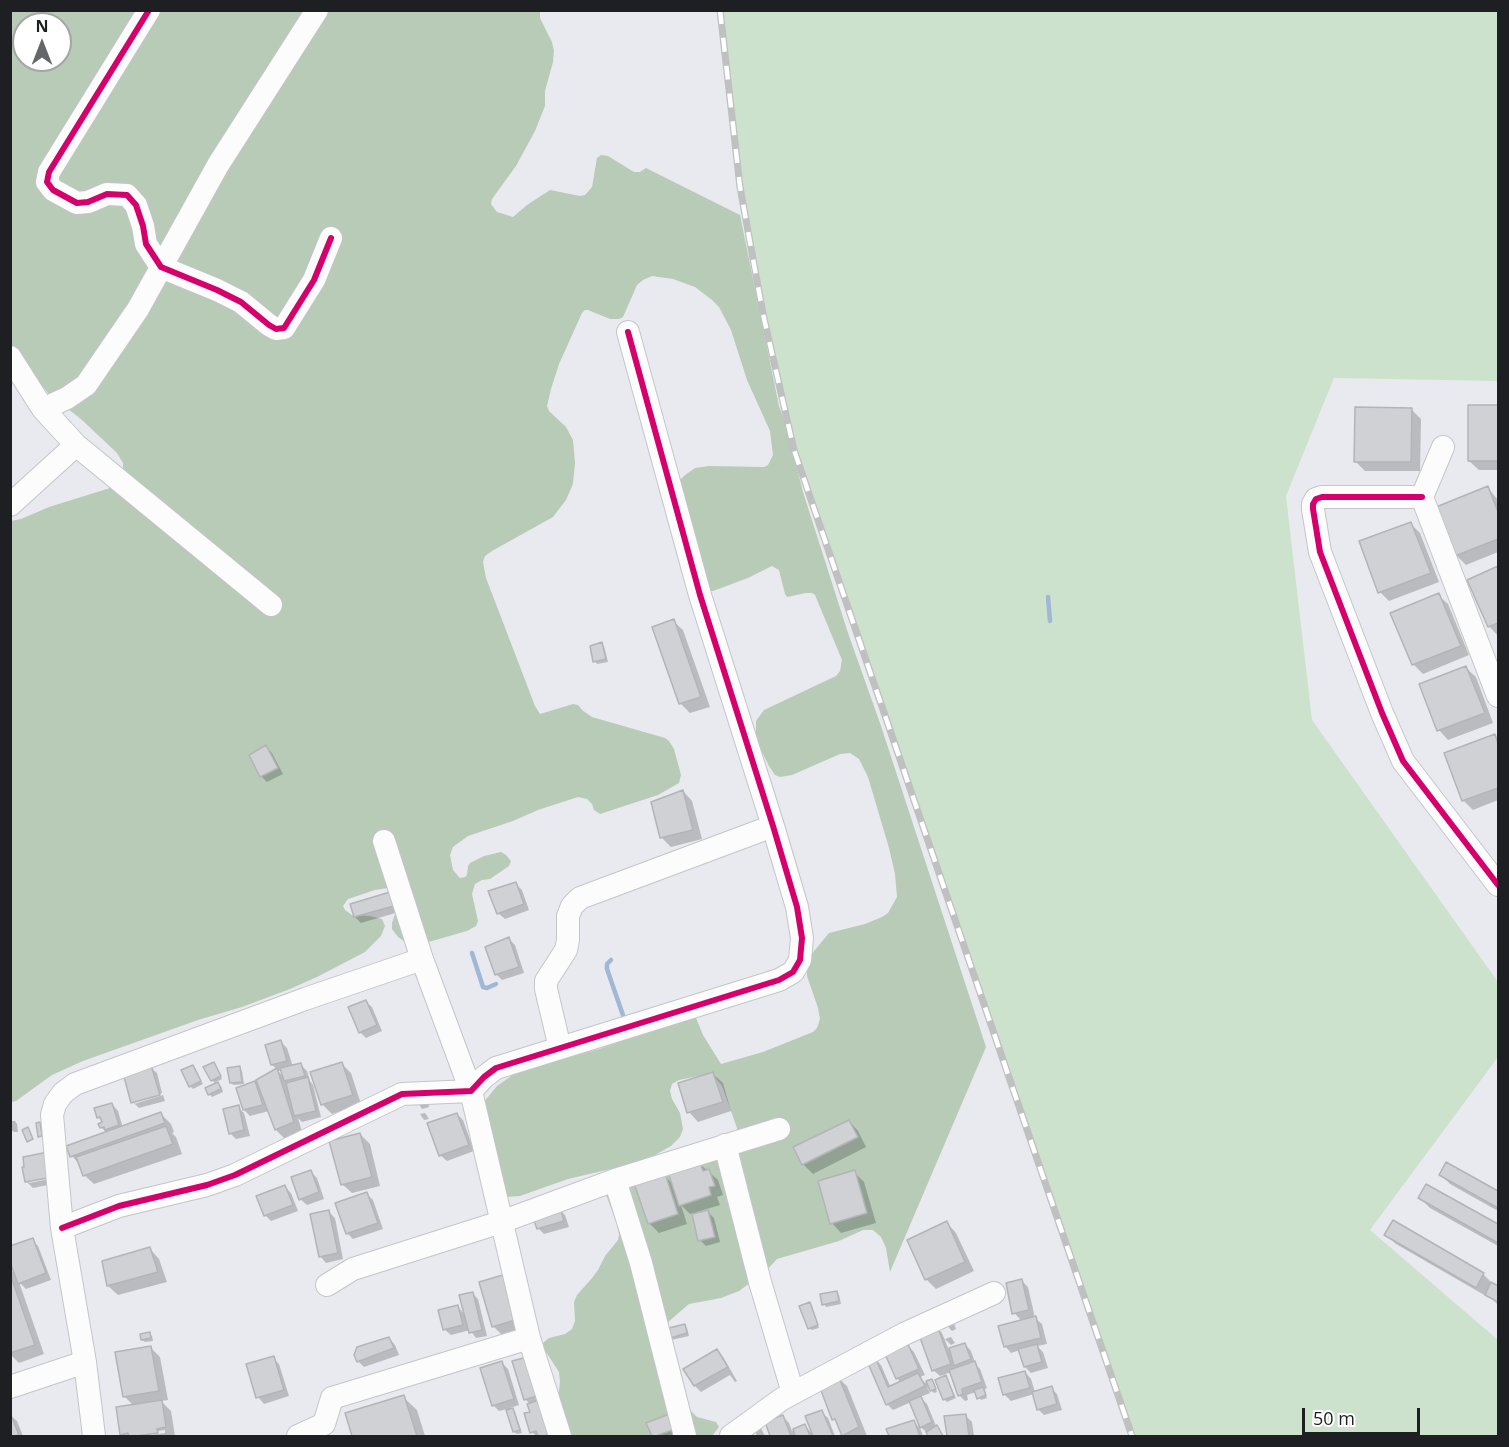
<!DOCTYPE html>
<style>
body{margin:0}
#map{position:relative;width:1509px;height:1447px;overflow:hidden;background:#e9eaef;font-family:"Open Sans",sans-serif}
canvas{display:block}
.frame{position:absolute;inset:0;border:12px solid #1e1f22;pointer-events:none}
.north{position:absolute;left:12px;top:12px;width:60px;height:60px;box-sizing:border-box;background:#fff;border:2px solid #a5a5a7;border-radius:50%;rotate:0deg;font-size:16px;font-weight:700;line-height:24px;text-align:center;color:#1e1f22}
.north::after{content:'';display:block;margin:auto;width:21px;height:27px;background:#65666a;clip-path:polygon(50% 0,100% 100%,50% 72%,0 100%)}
.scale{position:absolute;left:1302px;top:1408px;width:118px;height:27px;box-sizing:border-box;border:3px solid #1e1f22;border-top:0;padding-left:8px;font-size:18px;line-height:21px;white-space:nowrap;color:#1e1f22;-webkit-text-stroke:4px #fff;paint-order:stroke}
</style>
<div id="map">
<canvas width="1509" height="1447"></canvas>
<div class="frame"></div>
<div class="north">N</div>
<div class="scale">50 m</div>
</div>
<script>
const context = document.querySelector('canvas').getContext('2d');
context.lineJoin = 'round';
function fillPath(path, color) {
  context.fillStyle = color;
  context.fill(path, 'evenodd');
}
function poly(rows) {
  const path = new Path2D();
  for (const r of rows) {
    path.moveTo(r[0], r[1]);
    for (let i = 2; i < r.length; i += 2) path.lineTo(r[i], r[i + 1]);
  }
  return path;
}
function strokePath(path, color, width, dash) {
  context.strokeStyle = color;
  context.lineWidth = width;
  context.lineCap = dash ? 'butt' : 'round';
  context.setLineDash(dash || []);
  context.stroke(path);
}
fillPath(poly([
 [720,11,1498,11,1498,381,1334,378,1286,496,1312,720,1498,982,1498,1057,1370,1230,1498,1340,1498,1436,1132,1436,794,450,763,314,740,187]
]), '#cce2cc');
fillPath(poly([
 [11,11,540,11,540,18,552,42,554,51,553,62,545,91,545,106,535,131,516,166,492,199,491,204,497,212,513,217,527,205,550,190,580,196,585,195,592,187,597,158,601,155,608,156,634,172,640,172,646,168,740,215,779,406,786,425,803,492,848,633,881,726,986,1047,890,1272,886,1248,881,1237,873,1230,863,1230,839,1241,777,1259,765,1272,739,1291,721,1298,689,1304,659,1330,681,1371,687,1403,691,1411,697,1417,716,1422,719,1427,712,1436,564,1436,557,1408,560,1382,559,1372,544,1349,543,1343,549,1338,565,1334,572,1329,575,1321,574,1302,577,1295,592,1278,598,1270,605,1256,618,1240,619,1235,617,1224,605,1192,736,1137,737,1128,722,1086,714,1076,703,1075,679,1080,672,1084,670,1091,672,1099,680,1113,683,1129,680,1137,671,1146,655,1155,632,1164,568,1179,520,1196,507,1197,479,1108,497,1086,514,1074,526,1069,599,1049,690,1017,696,1018,703,1035,721,1064,763,1052,813,1032,817,1028,820,1019,818,1008,807,976,807,965,810,956,829,933,865,924,882,917,888,913,897,897,895,874,889,848,868,777,859,759,850,753,840,754,792,775,780,777,775,775,769,766,761,750,756,735,756,721,764,710,836,676,840,671,842,660,815,595,812,593,806,593,787,597,785,594,779,570,772,566,748,578,713,591,700,591,675,485,685,475,695,468,709,466,764,467,768,465,773,455,770,431,747,380,731,330,719,307,712,300,695,287,673,279,652,276,643,280,637,285,623,317,619,319,610,319,588,310,585,310,582,313,559,364,551,389,547,406,549,411,566,427,573,440,575,463,573,484,566,500,553,517,492,551,485,556,483,562,486,578,535,706,540,714,573,704,578,705,582,710,592,717,665,738,669,741,674,749,681,775,679,783,658,795,600,814,594,810,592,804,587,799,578,797,538,810,513,821,468,836,453,847,450,855,453,870,460,878,465,877,467,875,468,866,470,863,484,856,501,852,506,855,511,861,509,866,490,879,482,880,475,884,472,894,478,921,476,926,467,931,425,943,405,942,398,937,392,929,392,923,398,905,388,888,375,890,348,899,343,906,345,910,352,915,370,916,382,919,385,926,381,936,365,952,319,976,290,989,242,1007,198,1020,83,1061,52,1075,16,1101,11,1102,11,521,21,519,49,507,110,488,119,482,123,476,123,463,117,453,82,420,48,393,11,347],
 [24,24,60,24,60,60,24,60]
]), '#b7cbb7');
fillPath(poly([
 [1469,407,1498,407,1498,470,1479,470,1469,461],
 [1411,409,1421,419,1420,471,1365,471,1355,461],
 [1488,488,1498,500,1498,552,1466,565,1456,555],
 [1410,523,1420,533,1439,582,1389,601,1380,592],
 [1498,568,1498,636,1489,626,1469,581],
 [1438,595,1448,604,1469,655,1423,674,1414,665,1392,614],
 [673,621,683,630,710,707,690,713,680,703],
 [601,644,604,646,608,662,597,664,595,661],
 [1466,668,1476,677,1493,723,1448,740,1439,730,1421,685],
 [1494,736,1498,740,1498,800,1473,810,1463,800],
 [266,747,272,753,283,774,267,782,261,776],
 [683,791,692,801,702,839,671,847,661,837],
 [516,884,522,890,529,910,505,919,498,913],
 [390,894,399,912,361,923,355,917],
 [509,939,515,945,524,973,502,980,496,974],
 [365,1001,372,1007,382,1031,366,1038,360,1032],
 [281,1042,287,1048,293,1067,301,1065,307,1071,310,1081,313,1085,321,1117,302,1122,298,1118,302,1132,285,1139,276,1130,269,1111,250,1116,244,1110,254,1083,262,1091,278,1070,272,1065],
 [282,1070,284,1077,278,1071],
 [342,1064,351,1073,361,1104,332,1114,322,1104],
 [193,1066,203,1084,193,1089,190,1086],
 [216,1066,222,1079,216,1082,221,1086,223,1092,212,1097,209,1094,216,1084,212,1080],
 [150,1067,157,1073,162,1093,134,1101,134,1104,163,1095,165,1101,139,1108,133,1102],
 [239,1068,242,1071,244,1084,234,1085,231,1083],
 [713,1074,723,1083,731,1111,698,1122,689,1112,680,1084],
 [418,1099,428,1101,429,1107,422,1109,420,1106],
 [112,1104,118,1111,123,1128,161,1114,171,1124,174,1132,172,1133,176,1137,182,1154,94,1184,84,1175,80,1165,72,1156,107,1133,101,1127,104,1123,98,1117],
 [238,1107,244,1113,250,1136,236,1139,230,1133],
 [425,1113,429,1119,424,1120,420,1114],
 [457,1114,463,1120,474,1151,447,1161,440,1155],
 [10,1121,15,1121,17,1124,18,1132,14,1132,11,1130],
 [849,1121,858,1131,866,1147,813,1174,803,1164],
 [360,1134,370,1144,380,1186,352,1193,342,1184],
 [700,1164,718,1180,723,1195,717,1197,720,1205,697,1212,698,1215,708,1212,714,1218,720,1242,706,1246,700,1240,693,1213,690,1214,681,1205,687,1224,659,1233,649,1223,664,1175,673,1184],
 [1447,1164,1498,1193,1498,1211,1450,1184,1441,1175],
 [311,1172,317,1178,324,1199,307,1205,300,1199],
 [854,1172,864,1182,876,1223,841,1233,832,1223],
 [59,1177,58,1183,33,1188,27,1182,29,1180,29,1183],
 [1427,1186,1498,1226,1498,1246,1430,1208,1420,1198],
 [285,1187,291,1193,298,1211,271,1221,265,1215],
 [367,1194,373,1200,383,1229,353,1239,347,1233],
 [559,1209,565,1215,569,1227,544,1234,538,1228],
 [328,1211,335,1218,343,1259,326,1263,320,1256],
 [947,1223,956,1233,974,1271,936,1289,926,1279],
 [1386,1235,1483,1274,1493,1284,1498,1287,1498,1305,1487,1294,1486,1296,1396,1244],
 [32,1240,38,1246,51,1280,26,1289,19,1282,44,1354,19,1363,10,1354,10,1269,17,1276],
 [150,1249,159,1259,167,1282,118,1295,108,1286],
 [1022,1281,1028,1287,1035,1318,1042,1324,1047,1344,1037,1346,1043,1352,1048,1368,1031,1373,1025,1367,1020,1350,1011,1353,1005,1346,1022,1321,1014,1313],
 [481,1283,528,1328,503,1336,493,1326],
 [836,1292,839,1295,841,1304,826,1307,824,1304],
 [472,1293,478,1299,487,1336,476,1338,470,1330,451,1335,444,1329,458,1307,466,1316],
 [809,1304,812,1306,819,1328,812,1330,809,1328],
 [946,1319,953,1320,956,1329,952,1331,949,1328],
 [684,1326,687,1328,689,1336,671,1340,669,1338],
 [936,1327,942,1333,949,1350,965,1344,971,1351,976,1365,980,1369,987,1388,984,1390,987,1398,981,1400,976,1392,967,1395,968,1400,965,1401,959,1395,951,1372,940,1376,933,1370],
 [150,1334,152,1336,153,1341,145,1342,142,1340],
 [951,1337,955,1343,951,1345,945,1339],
 [389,1338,395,1345,399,1355,364,1367,358,1361],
 [908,1346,914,1352,925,1375,920,1377,925,1383,931,1381,934,1383,937,1392,934,1393,927,1387,930,1393,920,1397,927,1404,936,1426,944,1436,930,1436,921,1427,911,1402,893,1410,887,1404,875,1359,881,1365,891,1388,901,1383,897,1378],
 [151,1348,160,1357,168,1400,161,1401,171,1411,175,1436,144,1436,165,1433,165,1430,124,1436,122,1434,134,1406,124,1396],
 [717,1351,723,1357,737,1381,735,1382,730,1375,701,1392,695,1386],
 [531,1357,557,1436,536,1436,532,1432,530,1404,525,1399],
 [273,1358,279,1364,289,1396,264,1404,258,1397],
 [502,1363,508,1369,519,1405,510,1408,515,1412,522,1433,517,1434,514,1432,507,1409,499,1411,493,1405],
 [1025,1372,1031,1379,1035,1392,1051,1388,1057,1394,1062,1410,1044,1415,1038,1409,1034,1394,1011,1401,1005,1395,1000,1379],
 [837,1377,847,1386,867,1436,845,1436,840,1425,834,1419],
 [946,1377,948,1380,956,1398,947,1402,944,1399],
 [403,1397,417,1410,425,1436,354,1436,347,1414],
 [821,1412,828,1418,835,1436,797,1436,796,1435,794,1436,772,1436,767,1423,783,1417,789,1423,792,1431,805,1426,814,1435],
 [10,1415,17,1421,23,1436,10,1436],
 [672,1415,677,1436,653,1436,648,1424],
 [966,1416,972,1422,974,1436,948,1436,946,1418],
 [914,1422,920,1428,923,1436,890,1436,888,1430],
 [753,1427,761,1428,765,1436,757,1436]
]), '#0003');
strokePath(poly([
 [1048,597,1050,621],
 [472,953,483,987,487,988,496,984],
 [611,960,607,964,607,969,625,1021]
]), '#a0b7d5', 4.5);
const building = poly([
 [1468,405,1498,405,1498,461,1468,461,1468,405],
 [1355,407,1412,408,1411,462,1354,462,1355,407],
 [1488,486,1498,512,1498,539,1455,556,1436,507,1488,486],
 [1411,522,1431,573,1378,593,1359,541,1411,522],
 [1498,566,1498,623,1488,627,1467,580,1498,566],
 [1439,593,1461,646,1412,665,1390,613,1439,593],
 [674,619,701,697,679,704,652,627,674,619],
 [602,642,606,659,593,662,590,646,602,642],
 [1466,666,1485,713,1437,731,1419,684,1466,666],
 [1495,734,1498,744,1498,788,1462,801,1444,753,1495,734],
 [266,745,278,768,260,777,249,755,266,745],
 [683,790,693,830,660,838,651,802,683,790],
 [516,882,524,904,497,914,488,891,516,882],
 [390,892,394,906,354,917,350,904,390,892],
 [509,937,519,967,495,975,485,947,509,937],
 [366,1000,377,1025,359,1033,348,1007,366,1000],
 [281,1040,287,1061,271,1065,265,1045,281,1040],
 [214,1062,221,1076,211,1081,203,1067,214,1062],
 [342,1062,353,1095,321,1105,310,1072,342,1062],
 [301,1063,305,1076,284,1081,280,1068,301,1063],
 [151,1065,160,1095,131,1103,123,1073,151,1065],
 [193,1065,201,1081,189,1087,181,1070,193,1065],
 [240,1066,242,1082,230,1083,227,1068,240,1066],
 [277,1068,294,1122,275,1130,256,1080,277,1068],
 [713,1072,723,1102,687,1113,678,1083,713,1072],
 [308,1077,316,1111,294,1116,286,1083,308,1077],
 [255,1081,263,1105,243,1110,236,1088,255,1081],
 [218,1082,221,1089,208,1095,205,1088,218,1082],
 [112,1103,119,1125,105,1130,104,1127,100,1128,98,1124,102,1122,100,1117,97,1118,94,1108,112,1103],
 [239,1105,244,1130,229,1134,223,1109,239,1105],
 [161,1112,165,1123,70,1157,66,1146,161,1112],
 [457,1113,469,1145,439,1156,427,1123,457,1113],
 [849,1120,858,1137,802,1165,793,1147,849,1120],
 [40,1122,42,1136,38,1137,36,1123,40,1122],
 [166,1126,173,1144,83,1176,76,1157,166,1126],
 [28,1127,33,1139,27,1142,22,1130,28,1127],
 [360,1133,372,1177,341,1185,329,1141,360,1133],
 [48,1152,53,1177,25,1182,22,1167,24,1167,23,1157,48,1152],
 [700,1162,703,1171,709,1169,715,1186,709,1187,711,1195,679,1206,668,1172,700,1162],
 [1446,1162,1498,1191,1498,1208,1439,1175,1446,1162],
 [311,1170,319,1192,299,1200,291,1177,311,1170],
 [855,1170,867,1213,830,1224,818,1181,855,1170],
 [665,1173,678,1214,648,1224,634,1183,665,1173],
 [1426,1184,1498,1224,1498,1243,1418,1198,1426,1184],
 [285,1185,293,1205,264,1216,256,1196,285,1185],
 [367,1192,378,1223,346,1234,335,1203,367,1192],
 [560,1207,564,1221,537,1229,532,1215,560,1207],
 [329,1210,338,1253,319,1257,310,1214,329,1210],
 [708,1210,715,1237,698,1241,692,1214,708,1210],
 [1393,1220,1484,1273,1476,1288,1384,1235,1393,1220],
 [947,1221,965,1262,925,1280,907,1240,947,1221],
 [33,1238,46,1273,18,1284,10,1262,10,1246,33,1238],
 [150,1247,158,1272,107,1286,102,1261,150,1247],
 [10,1274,35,1345,10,1353,10,1274],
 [506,1274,519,1319,492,1327,479,1282,506,1274],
 [1022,1279,1029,1310,1012,1314,1006,1283,1022,1279],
 [1491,1282,1498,1286,1498,1302,1485,1295,1491,1282],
 [837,1291,839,1301,822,1305,820,1294,837,1291],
 [473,1292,482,1330,469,1333,459,1295,473,1292],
 [810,1302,818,1325,808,1329,799,1306,810,1302],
 [458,1305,463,1325,443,1330,438,1310,458,1305],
 [1036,1316,1041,1338,1004,1347,998,1326,1036,1316],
 [685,1324,687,1333,667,1339,665,1329,685,1324],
 [937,1325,951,1364,932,1371,918,1332,937,1325],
 [150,1332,151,1338,141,1340,140,1334,150,1332],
 [389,1337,394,1348,357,1362,354,1355,357,1347,389,1337],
 [965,1343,971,1359,954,1366,949,1348,965,1343],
 [908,1344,919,1369,896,1379,885,1354,908,1344],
 [1037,1344,1042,1362,1024,1367,1018,1349,1037,1344],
 [151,1346,159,1391,123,1397,115,1352,151,1346],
 [717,1349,728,1367,694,1386,683,1369,717,1349],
 [274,1356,284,1390,256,1398,246,1364,274,1356],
 [531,1356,543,1394,524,1400,512,1361,531,1356],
 [875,1357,888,1387,918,1373,925,1386,886,1405,867,1361,875,1357],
 [502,1361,514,1399,492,1406,480,1368,502,1361],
 [975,1361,982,1382,962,1389,963,1394,958,1396,949,1370,975,1361],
 [1025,1371,1030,1388,1003,1395,998,1378,1025,1371],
 [838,1375,859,1427,842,1436,835,1419,832,1420,819,1385,838,1375],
 [946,1375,954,1396,943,1400,935,1380,946,1375],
 [932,1379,936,1389,930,1391,926,1381,932,1379],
 [1052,1386,1057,1404,1037,1410,1032,1392,1052,1386],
 [983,1387,986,1395,977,1399,974,1390,983,1387],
 [404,1395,417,1436,352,1436,345,1413,404,1395],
 [921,1396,932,1422,920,1428,909,1401,921,1396],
 [542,1399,553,1434,544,1436,538,1436,536,1431,530,1433,524,1413,530,1412,527,1404,542,1399],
 [162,1400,166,1427,157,1429,158,1433,136,1436,129,1436,128,1433,120,1435,116,1407,162,1400],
 [513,1408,520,1430,513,1432,506,1410,513,1408],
 [822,1410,833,1436,813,1436,805,1416,822,1410],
 [10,1413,19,1435,15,1436,10,1436,10,1413],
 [672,1413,678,1428,656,1436,652,1436,646,1423,672,1413],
 [966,1414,969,1436,947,1436,944,1416,966,1414],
 [783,1415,791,1436,770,1436,765,1422,783,1415],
 [914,1420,920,1436,889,1436,886,1429,914,1420],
 [805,1424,810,1436,795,1436,793,1429,805,1424],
 [937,1425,943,1436,928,1436,926,1432,937,1425]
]);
fillPath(building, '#d0d1d4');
strokePath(building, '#b3b4b8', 1.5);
const minor = poly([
 [149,10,49,172,47,182,53,190,77,203,88,202,107,194,127,195,136,205,143,226,146,244,161,267,217,290,241,302,269,325,276,329,284,328,314,280,331,238],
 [10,357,43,409,76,445,271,605],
 [43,409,67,398,86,385,138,309,218,165,317,10],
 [1443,447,1422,497,1498,696],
 [1422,497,1322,497,1316,499,1313,504,1313,509,1320,552,1382,713,1403,761,1498,885],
 [10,505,76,445],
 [384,841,422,959,471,1091,529,1338,560,1436],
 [560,1048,546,989,546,981,566,950,568,940,568,916,572,906,580,898,773,826],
 [725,1145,760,1282,793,1393],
 [615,1180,779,1129],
 [62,1228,119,1206,207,1185,235,1175,402,1094,471,1091,484,1077,496,1068,779,980,793,972,800,960,802,938,797,907,773,826,700,595,628,332],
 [327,1285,353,1269,501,1222,615,1180,641,1263,685,1436],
 [10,1387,85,1362],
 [94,1436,85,1362,62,1228,52,1115,55,1104,63,1093,75,1084,305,999,422,959],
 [298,1436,324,1424,332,1398,529,1338],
 [731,1436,782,1399,904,1334,994,1293]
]);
strokePath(minor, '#c4c5c8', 24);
strokePath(minor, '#fcfcfd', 22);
const rail = poly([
 [720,10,740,187,763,314,794,450,1132,1436]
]);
strokePath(rail, '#bfc0c0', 7);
strokePath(rail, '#fff', 4.5, [14]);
strokePath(poly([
 [149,10,49,172,47,182,53,190,77,203,88,202,107,194,127,195,136,205,143,226,146,244,161,267,217,290,241,302,269,325,276,329,284,328,314,280,331,238],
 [1422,497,1322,497,1316,499,1313,504,1313,509,1320,552,1382,713,1403,761,1498,885],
 [62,1228,119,1206,207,1185,235,1175,402,1094,471,1091,484,1077,496,1068,779,980,793,972,800,960,802,938,797,907,773,826,700,595,628,332]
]), '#d6006c', 6);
</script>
